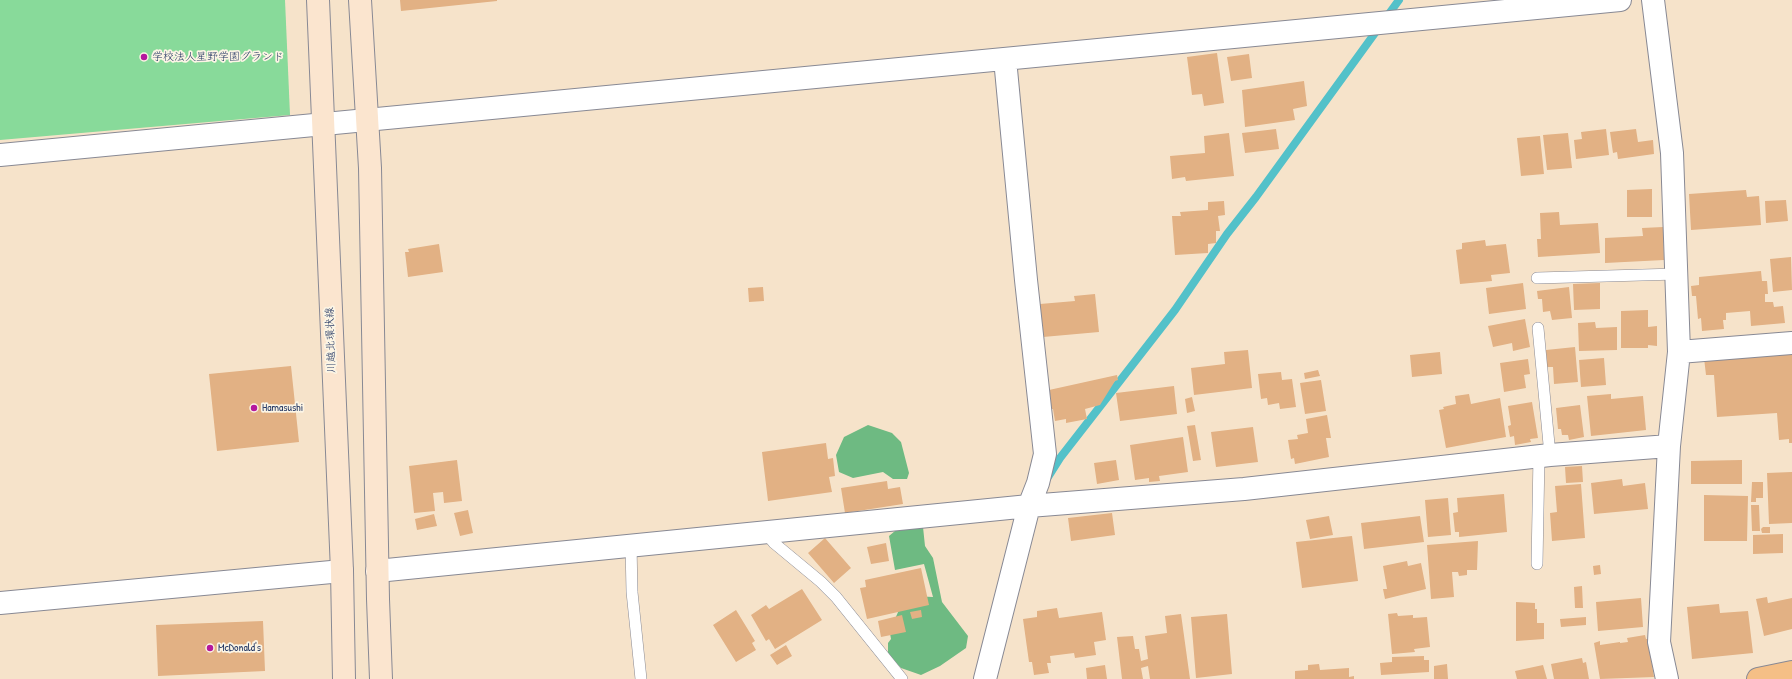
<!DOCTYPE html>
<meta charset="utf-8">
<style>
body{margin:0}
canvas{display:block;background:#f6e3ca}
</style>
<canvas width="1792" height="679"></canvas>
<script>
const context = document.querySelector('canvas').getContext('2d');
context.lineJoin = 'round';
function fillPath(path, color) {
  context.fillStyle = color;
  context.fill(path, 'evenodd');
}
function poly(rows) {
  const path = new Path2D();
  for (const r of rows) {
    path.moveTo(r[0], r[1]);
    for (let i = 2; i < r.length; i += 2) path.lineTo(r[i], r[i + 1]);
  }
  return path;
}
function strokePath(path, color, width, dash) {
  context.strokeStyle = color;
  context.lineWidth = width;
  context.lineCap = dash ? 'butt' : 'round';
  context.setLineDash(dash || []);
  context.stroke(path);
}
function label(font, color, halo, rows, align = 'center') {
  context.font = font + ' "Patrick Hand","Klee One",sans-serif';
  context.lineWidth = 3.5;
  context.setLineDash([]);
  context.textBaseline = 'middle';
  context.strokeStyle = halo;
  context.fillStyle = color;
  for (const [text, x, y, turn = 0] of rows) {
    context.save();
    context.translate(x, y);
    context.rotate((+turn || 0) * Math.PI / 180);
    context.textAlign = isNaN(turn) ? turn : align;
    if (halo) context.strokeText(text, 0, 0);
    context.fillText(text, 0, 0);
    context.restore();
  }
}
fillPath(poly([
 [0,0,285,0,290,115,0,140]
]), '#88da9a');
fillPath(poly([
 [868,425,892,433,901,442,909,473,907,479,893,479,883,472,853,478,839,472,836,455,844,437],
 [923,527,925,546,933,558,942,602,968,636,966,648,940,666,921,675,901,668,888,654,888,643,891,639,889,628,895,619,902,603,912,596,933,597,924,564,895,570,889,536,895,531]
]), '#6eba82');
strokePath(poly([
 [1048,477,1060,458,1175,310,1227,234,1256,197,1399,0]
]), '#53c1c9', 8);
fillPath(poly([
 [400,0,497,0,497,1,401,11],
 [1217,53,1224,103,1204,106,1202,94,1192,95,1187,57],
 [1249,54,1252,78,1231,81,1227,57],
 [1304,81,1307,106,1293,109,1295,120,1245,127,1242,90],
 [1276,129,1279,149,1245,153,1242,133],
 [1606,129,1609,155,1576,159,1574,140,1582,139,1581,132],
 [1636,129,1638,142,1653,140,1654,154,1618,159,1617,152,1613,153,1610,132],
 [1229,133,1234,176,1186,181,1185,177,1172,179,1170,156,1205,153,1204,136],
 [1568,133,1572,168,1547,170,1543,135],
 [1540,136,1544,174,1521,176,1517,138],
 [1652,189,1652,217,1627,217,1627,190],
 [1746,190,1747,197,1759,196,1761,225,1691,230,1689,194],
 [1786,200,1788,221,1766,223,1765,201],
 [1224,201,1225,215,1218,216,1220,231,1216,231,1216,243,1208,244,1208,253,1175,255,1172,216,1181,216,1180,212,1208,210,1208,202],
 [1559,212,1560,225,1598,223,1600,253,1538,257,1537,239,1541,239,1540,213],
 [1663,227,1664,260,1605,263,1605,238,1643,236,1642,228],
 [1485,240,1486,246,1506,244,1510,273,1491,275,1492,281,1460,284,1456,250,1462,249,1462,243],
 [439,244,443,272,408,277,405,252,409,252,408,249],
 [1791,257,1792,290,1773,292,1770,259],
 [1761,271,1762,281,1767,281,1768,294,1765,294,1765,302,1773,302,1774,307,1783,306,1785,323,1751,326,1750,311,1726,313,1726,320,1723,320,1724,329,1702,331,1701,318,1698,319,1696,296,1692,296,1691,286,1699,285,1699,277],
 [1523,283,1526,309,1489,314,1486,288],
 [1600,283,1600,309,1574,310,1573,284],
 [763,287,764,301,749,302,748,288],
 [1569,287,1572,318,1552,320,1550,311,1543,312,1542,299,1538,299,1537,291],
 [1095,294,1099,332,1043,337,1040,304,1075,301,1074,296],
 [1648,310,1648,327,1657,326,1657,346,1648,345,1648,348,1621,348,1621,311],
 [1525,319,1530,347,1513,351,1512,343,1493,347,1488,326],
 [1595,322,1596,328,1617,327,1617,350,1579,351,1578,323],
 [1575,347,1578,382,1554,384,1553,367,1547,367,1546,350],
 [1248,350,1252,388,1194,395,1191,368,1225,364,1224,352],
 [1440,352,1442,374,1412,377,1410,355],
 [1792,352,1792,443,1789,443,1789,439,1779,440,1777,413,1717,417,1714,375,1706,375,1704,358],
 [1604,358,1606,385,1581,387,1579,360],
 [1528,359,1530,374,1524,375,1526,388,1504,392,1500,363],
 [291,366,299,442,217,451,209,374],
 [1318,370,1320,376,1305,379,1304,373],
 [1281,372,1282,380,1292,379,1296,407,1280,409,1279,403,1268,405,1267,398,1261,399,1258,374],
 [1117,375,1118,380,1115,381,1100,405,1085,409,1087,419,1066,423,1066,419,1055,421,1053,409,1050,409,1048,399,1051,399,1049,390],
 [1321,380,1326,411,1305,414,1300,383],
 [1174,386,1177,414,1120,421,1116,393],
 [1469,394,1471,404,1500,398,1506,437,1446,448,1439,410,1444,409,1443,407,1456,404,1455,396],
 [1611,394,1611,399,1643,396,1646,430,1591,436,1587,396],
 [1192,397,1195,411,1187,413,1185,399],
 [1532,402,1538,438,1530,439,1531,442,1515,445,1514,436,1510,437,1508,426,1511,425,1508,406],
 [1580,405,1584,437,1569,440,1568,435,1562,435,1561,429,1558,429,1556,408],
 [1327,415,1331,438,1326,438,1329,457,1295,464,1294,458,1291,459,1288,440,1298,439,1297,435,1308,433,1306,419],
 [1195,425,1201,460,1193,461,1187,426],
 [1253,427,1258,462,1216,467,1211,432],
 [1183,437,1188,472,1159,476,1160,481,1149,482,1149,478,1135,480,1130,445],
 [826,443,828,459,833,458,835,476,829,477,832,492,768,501,762,452],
 [457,460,462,501,444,503,443,492,433,493,435,511,414,513,409,466],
 [1116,460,1119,480,1097,484,1094,463],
 [1742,460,1742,484,1691,484,1691,461],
 [1582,466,1583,482,1566,483,1565,467],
 [1792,472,1792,523,1769,524,1767,473],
 [1622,479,1623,486,1645,483,1648,509,1594,514,1591,483],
 [887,481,888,489,900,487,903,504,845,513,841,488],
 [1752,482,1763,482,1763,498,1756,498,1756,502,1751,502],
 [1581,484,1585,538,1552,541,1550,513,1557,512,1555,486],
 [1504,494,1507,532,1459,537,1459,532,1455,532,1453,513,1458,512,1457,498],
 [1704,495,1748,496,1747,541,1704,541],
 [1448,498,1451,535,1428,537,1425,500],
 [1751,505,1759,505,1760,531,1752,531],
 [468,510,473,533,460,536,454,513],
 [1112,513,1115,535,1071,541,1068,518],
 [434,514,437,526,417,530,415,519],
 [1329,516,1333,535,1310,539,1306,520],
 [1420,516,1424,542,1364,549,1361,523],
 [1763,527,1770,527,1770,533,1762,533,1761,529],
 [1783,534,1783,553,1753,554,1753,535],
 [1352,536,1358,581,1302,588,1296,542],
 [825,538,851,568,834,583,808,553],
 [1478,541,1477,570,1467,570,1467,575,1459,576,1458,572,1452,572,1454,597,1431,599,1427,545],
 [886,543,889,561,871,564,867,547],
 [1407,561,1408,566,1421,563,1426,589,1385,599,1383,589,1387,589,1383,566],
 [1600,565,1601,574,1594,575,1593,566],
 [921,568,929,605,867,619,860,588,866,587,865,580],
 [1582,586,1583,608,1575,608,1574,587],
 [802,589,822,620,775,649,769,639,766,641,751,615,766,605,769,609],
 [1767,597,1768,603,1792,598,1792,629,1764,636,1756,599],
 [1641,598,1643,627,1598,631,1596,602],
 [1516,602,1535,603,1535,609,1537,609,1537,623,1544,623,1544,639,1516,641],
 [1719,604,1720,613,1748,611,1753,653,1692,659,1687,607],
 [1057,608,1059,618,1102,612,1106,640,1094,642,1096,655,1075,658,1074,653,1050,656,1051,663,1047,663,1049,673,1034,675,1032,662,1029,662,1023,619,1037,617,1037,611],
 [736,610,755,641,752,643,756,650,736,662,713,625],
 [921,610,922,617,912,619,910,612],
 [1397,613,1398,616,1413,615,1413,618,1427,617,1430,647,1414,649,1415,652,1392,654,1388,614],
 [1181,614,1190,679,1150,679,1148,666,1141,668,1143,679,1122,679,1117,637,1133,636,1135,649,1139,649,1141,661,1148,659,1145,636,1167,633,1165,616],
 [1227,614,1232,674,1196,678,1191,617],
 [902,615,906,632,881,637,878,621],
 [1586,617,1586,625,1561,627,1560,619],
 [263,621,265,671,158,676,156,625],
 [1645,635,1646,639,1648,639,1654,677,1600,679,1594,643,1600,641,1600,645,1620,642,1620,643,1628,642,1627,638],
 [786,645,792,656,777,665,770,655],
 [1424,656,1424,660,1429,660,1429,672,1381,675,1380,663,1392,662,1392,657],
 [1582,658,1583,663,1586,662,1589,679,1554,679,1551,664],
 [1319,664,1320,670,1349,668,1349,677,1354,676,1354,679,1295,679,1295,671,1308,670,1308,665],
 [1447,664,1448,679,1434,679,1434,666],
 [1105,665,1107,679,1087,679,1086,668],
 [1543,665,1547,679,1517,679,1515,671]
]), '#e2b184');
const lane = poly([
 [1537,278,1677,274],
 [1538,328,1550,455],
 [765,532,774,543,821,582,836,597,902,679],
 [631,545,632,592,641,679],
 [1537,564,1539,456]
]);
const street = poly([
 [1653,0,1672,153,1679,352,1669,446,1659,642,1667,679],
 [0,155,1620,0],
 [1679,352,1792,343],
 [377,571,1029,506,1038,483,1045,454,1026,280,1005,59],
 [0,603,342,571],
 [985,679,1029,506,1244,489,1550,455,1669,446]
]);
const secondary = poly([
 [318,0,342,571,344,679],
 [360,0,370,168,378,599,381,679]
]);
const primary = poly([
 [1758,679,1792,672]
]);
strokePath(lane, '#888994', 12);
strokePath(street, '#888994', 24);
strokePath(secondary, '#888994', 24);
strokePath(primary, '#888994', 24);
strokePath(lane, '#fff', 11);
strokePath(street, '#fff', 22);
strokePath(secondary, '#fbe5cf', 22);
strokePath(primary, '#f5bf86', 22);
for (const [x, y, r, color] of [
 [144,57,4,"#b5179e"],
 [254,408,4,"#b5179e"],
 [210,648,4,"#b5179e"]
]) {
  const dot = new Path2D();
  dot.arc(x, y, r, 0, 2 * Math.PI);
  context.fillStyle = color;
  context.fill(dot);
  strokePath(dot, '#fcf5e5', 1.5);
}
label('11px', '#1b2f5e', '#fcf5e5', [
 ["学校法人星野学園グランド",152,57],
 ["Hamasushi",262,408],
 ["McDonald's",218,648]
], 'left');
label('11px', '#1b2f5e', '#fcf5e5', [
 ["川越北環状線",331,340,-92]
]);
</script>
